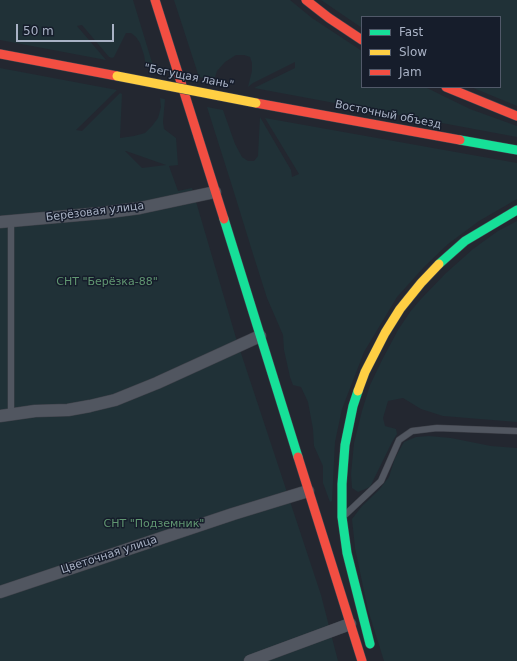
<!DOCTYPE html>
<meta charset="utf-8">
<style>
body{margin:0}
#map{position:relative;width:517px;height:661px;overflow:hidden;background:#232730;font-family:"DejaVu Sans",sans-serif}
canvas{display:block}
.legend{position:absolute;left:361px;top:16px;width:140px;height:72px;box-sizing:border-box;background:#161d2b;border:1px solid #515969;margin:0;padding:5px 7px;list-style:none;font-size:12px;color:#a9b2c5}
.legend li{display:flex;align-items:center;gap:8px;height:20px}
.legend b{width:20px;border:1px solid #515969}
.scale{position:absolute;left:16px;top:24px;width:98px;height:18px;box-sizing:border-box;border:2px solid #a9b2c5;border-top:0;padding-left:5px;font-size:12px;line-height:14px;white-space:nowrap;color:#a9b2c5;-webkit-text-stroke:3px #161d2b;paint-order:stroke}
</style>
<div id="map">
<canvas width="517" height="661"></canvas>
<ul class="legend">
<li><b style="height:5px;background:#16e098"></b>Fast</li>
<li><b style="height:5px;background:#ffcf43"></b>Slow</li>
<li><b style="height:5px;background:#f24e42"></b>Jam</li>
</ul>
<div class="scale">50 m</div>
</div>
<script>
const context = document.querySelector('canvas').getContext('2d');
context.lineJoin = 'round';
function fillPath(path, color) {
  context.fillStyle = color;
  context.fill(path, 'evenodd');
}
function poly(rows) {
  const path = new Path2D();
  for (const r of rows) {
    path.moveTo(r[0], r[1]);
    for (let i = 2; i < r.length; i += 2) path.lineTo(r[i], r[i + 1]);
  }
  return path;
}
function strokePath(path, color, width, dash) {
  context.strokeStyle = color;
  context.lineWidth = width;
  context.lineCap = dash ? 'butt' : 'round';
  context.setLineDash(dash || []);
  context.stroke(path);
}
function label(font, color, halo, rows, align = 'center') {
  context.font = font + ' "DejaVu Sans",sans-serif';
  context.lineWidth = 3;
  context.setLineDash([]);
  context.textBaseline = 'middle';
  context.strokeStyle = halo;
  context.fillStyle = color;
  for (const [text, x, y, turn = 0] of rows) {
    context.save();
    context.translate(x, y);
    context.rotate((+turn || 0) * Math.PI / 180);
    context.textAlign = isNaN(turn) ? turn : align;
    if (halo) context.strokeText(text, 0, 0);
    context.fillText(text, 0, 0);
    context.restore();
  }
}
fillPath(poly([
 [0,0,133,0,154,69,146,67,144,55,140,43,136,37,131,33,126,33,114,57,112,58,109,57,82,25,77,26,106,60,0,40],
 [174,0,290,0,312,18,362,51,362,87,425,87,470,109,517,126,517,137,254,88,295,68,295,62,253,83,248,87,252,71,252,63,250,57,244,55,236,55,225,62,217,71,214,80,199,77],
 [321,0,517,0,517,106,471,87,500,87,500,17,362,17,362,28],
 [0,68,117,90,76,130,82,131,120,93,122,94,120,138,134,136,145,133,152,126,158,118,161,107,160,98,165,99,163,122,164,129,176,138,178,165,169,166,178,191,192,188,236,338,321,595,338,661,0,661],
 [125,151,126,151,166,165,142,168],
 [207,107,223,110,235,144,242,157,248,161,254,161,258,156,260,117,291,170,292,177,299,174,265,118,517,163,517,199,479,221,448,244,424,267,397,297,364,352,342,409,335,442,332,501,330,502,323,483,323,466,314,446,313,429,308,402,301,387,293,385,290,377,284,350,283,335,267,298,253,254,233,189],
 [517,221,517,422,443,416,421,409,403,398,388,401,383,418,385,426,396,429,397,434,392,442,370,487,358,492,352,488,351,474,354,443,362,411,370,385,382,360,398,330,410,312,420,300,445,274,473,249,498,231],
 [429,436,451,438,491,446,517,448,517,661,384,661,368,610,355,548,352,519,362,506,379,490,389,477,395,458,404,442,416,437]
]), '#203137');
const lane = poly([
 [11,221,11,413],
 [346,514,381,481,399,440,412,431,437,428,517,431]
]);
const street = poly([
 [0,222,102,213,140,208,215,192],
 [0,416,35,411,68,410,90,406,115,400,157,383,260,336],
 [0,592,233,514,308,491],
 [250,661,350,624]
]);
const fast = poly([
 [460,140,517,150],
 [224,219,298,457],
 [439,264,465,241,517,210],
 [358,391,353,406,345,445,342,484,342,517,347,553,370,644]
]);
const slow = poly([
 [358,391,365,372,385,333,400,309,421,283,439,264]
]);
const jam = poly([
 [155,0,224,219],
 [306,0,329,18,362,40],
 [0,54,117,76],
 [446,87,517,116],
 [256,103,460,140],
 [298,457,362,661]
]);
strokePath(lane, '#3f424a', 7);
strokePath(street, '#3f424a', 13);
strokePath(fast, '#40444e', 10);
strokePath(slow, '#40444e', 10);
strokePath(jam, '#40444e', 10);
strokePath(lane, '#515660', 6);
strokePath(street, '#515660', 12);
strokePath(fast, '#16e098', 9);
strokePath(slow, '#ffcf43', 9);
strokePath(jam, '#f24e42', 9);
const slowBridge = poly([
 [117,76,256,103]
]);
strokePath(slowBridge, '#40444e', 10, []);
strokePath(slowBridge, '#ffcf43', 9);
label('11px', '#a9b2c5', '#161d2b', [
 ["\"Бегущая лань\"",189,77,11],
 ["Восточный объезд",388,115,11],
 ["Берёзовая улица",95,212,-7],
 ["Цветочная улица",109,555,-18]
]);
label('11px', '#609671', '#161d2b', [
 ["СНТ \"Берёзка-88\"",107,282],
 ["СНТ \"Подземник\"",154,524]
]);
</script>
